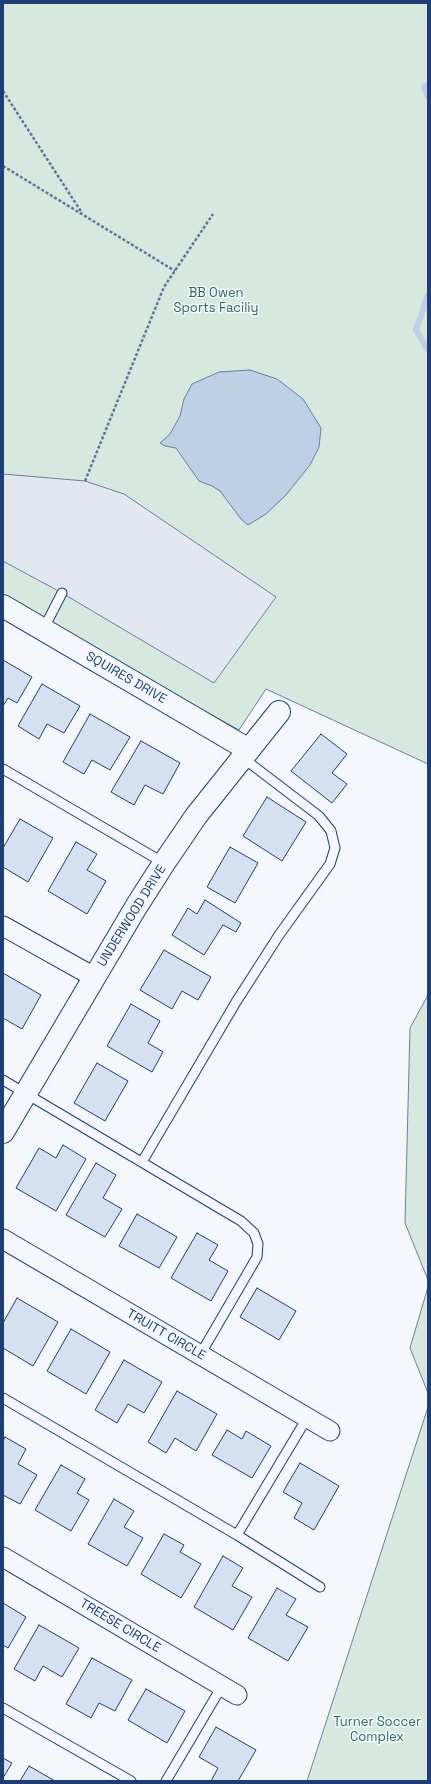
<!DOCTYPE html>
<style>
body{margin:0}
#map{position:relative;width:431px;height:1784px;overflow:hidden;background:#f4f7fb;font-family:"Space Grotesk",sans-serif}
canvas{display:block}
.frame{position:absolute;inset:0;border:4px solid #1d3f73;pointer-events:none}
</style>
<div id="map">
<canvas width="431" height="1784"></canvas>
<div class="frame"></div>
</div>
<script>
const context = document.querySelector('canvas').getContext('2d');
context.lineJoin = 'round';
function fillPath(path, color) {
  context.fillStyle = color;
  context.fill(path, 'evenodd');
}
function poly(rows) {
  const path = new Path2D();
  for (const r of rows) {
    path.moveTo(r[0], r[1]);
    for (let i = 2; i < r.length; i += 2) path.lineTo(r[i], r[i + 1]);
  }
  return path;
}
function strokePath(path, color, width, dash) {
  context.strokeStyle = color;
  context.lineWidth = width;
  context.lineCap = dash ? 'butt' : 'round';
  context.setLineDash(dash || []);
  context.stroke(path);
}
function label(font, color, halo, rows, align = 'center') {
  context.font = font + ' "Space Grotesk",sans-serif';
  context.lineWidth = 3;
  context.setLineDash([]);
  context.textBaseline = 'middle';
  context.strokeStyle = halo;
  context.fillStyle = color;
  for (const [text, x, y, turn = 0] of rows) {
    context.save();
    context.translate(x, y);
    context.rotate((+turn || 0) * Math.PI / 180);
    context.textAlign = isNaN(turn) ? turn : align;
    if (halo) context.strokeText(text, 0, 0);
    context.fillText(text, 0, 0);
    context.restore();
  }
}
const green = poly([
 [3,3,428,3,428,764,266,689,239,730,3,599,3,3],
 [428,995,428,1280,405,1223,410,1028,428,995],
 [428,1287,428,1393,410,1348,428,1287],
 [428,1407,428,1781,307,1781,428,1407]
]);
fillPath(green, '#d7e8df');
strokePath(green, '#687fa3', 1);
const parking = poly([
 [3,474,85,481,124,494,276,597,214,683,62,593,3,561,3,474]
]);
fillPath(parking, '#e3e8f0');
strokePath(parking, '#687fa3', 1);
const water = poly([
 [250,370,277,379,303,399,321,428,319,447,310,465,286,495,266,514,248,525,241,519,220,491,212,486,199,481,176,448,165,446,160,443,170,434,180,416,184,399,192,384,219,372,250,370]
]);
fillPath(water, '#bed0e5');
strokePath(water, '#687fa3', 1);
strokePath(poly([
 [428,85,424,87,428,97],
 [428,295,416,330,428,350]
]), '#bed0e5', 6);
const building = poly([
 [3,660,32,677,17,703,8,698,3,706,3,660],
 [42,684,80,706,64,733,47,724,39,739,18,726,42,684],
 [90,714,130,737,110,770,92,760,84,774,63,762,90,714],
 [321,734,347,754,332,773,347,784,332,803,291,771,321,734],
 [141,741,180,763,163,794,145,785,134,805,111,792,141,741],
 [267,797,306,822,282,861,243,836,267,797],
 [20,819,53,838,28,882,3,867,3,848,20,819],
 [76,842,97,854,87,870,106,881,87,914,48,891,76,842],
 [230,847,258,863,235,903,207,887,230,847],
 [205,900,241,923,236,932,223,925,204,955,172,935,188,908,197,914,205,900],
 [164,950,211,977,198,1000,182,991,172,1009,140,990,164,950],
 [3,973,41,995,22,1029,3,1018,3,973],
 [131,1004,160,1021,148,1043,163,1052,152,1072,107,1046,131,1004],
 [97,1063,128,1081,105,1121,74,1103,97,1063],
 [63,1145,86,1159,56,1211,16,1188,39,1148,56,1158,63,1145],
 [96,1163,116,1175,103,1198,122,1209,105,1237,66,1215,96,1163],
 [137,1214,177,1237,159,1268,119,1246,137,1214],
 [197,1233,218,1245,209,1260,228,1271,211,1301,171,1278,197,1233],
 [257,1288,296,1311,279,1340,240,1317,257,1288],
 [17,1298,58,1322,33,1366,3,1348,3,1323,17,1298],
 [71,1329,110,1352,86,1394,47,1371,71,1329],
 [124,1360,162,1382,144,1413,128,1404,117,1423,95,1410,124,1360],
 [177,1391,217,1414,196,1451,175,1438,166,1453,148,1442,177,1391],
 [227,1430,242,1439,246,1431,271,1446,252,1478,212,1455,227,1430],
 [5,1437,26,1449,18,1464,37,1475,20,1504,3,1495,3,1441,5,1437],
 [300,1463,339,1486,314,1530,294,1518,302,1503,283,1492,300,1463],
 [61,1465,85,1479,77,1493,89,1500,71,1531,35,1510,61,1465],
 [114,1499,134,1511,124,1527,143,1538,127,1566,88,1544,114,1499],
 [164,1534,184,1545,180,1552,201,1564,181,1598,141,1574,164,1534],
 [223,1556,243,1568,232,1586,252,1597,233,1630,194,1607,223,1556],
 [277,1588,296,1599,286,1615,308,1627,288,1661,248,1638,277,1588],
 [3,1603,26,1617,8,1648,3,1645,3,1603],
 [39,1625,79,1648,62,1677,43,1666,35,1681,14,1669,39,1625],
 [92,1658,132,1680,115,1711,99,1703,91,1718,66,1704,92,1658],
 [146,1689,185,1711,167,1743,128,1720,146,1689],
 [216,1727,256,1750,238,1781,211,1781,218,1768,199,1757,216,1727],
 [3,1758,12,1763,3,1778,3,1758],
 [29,1766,55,1781,20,1781,29,1766]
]);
fillPath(building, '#d5e0f0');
strokePath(building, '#1d3f73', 1);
const lane = poly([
 [43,630,62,593],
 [3,769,164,863],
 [3,1080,241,1221,254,1233,258,1244,257,1257,200,1355],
 [142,1162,236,1002,279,935,330,864,335,848,331,831,319,816,243,758],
 [3,1398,237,1535,320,1587],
 [237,1535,307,1418],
 [3,1708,131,1781],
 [166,1781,222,1686]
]);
const street = poly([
 [3,926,94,977],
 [3,1239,330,1431],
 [3,1557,237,1695]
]);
const secondary = poly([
 [3,606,249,750],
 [3,1132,136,907,164,863,196,816,279,712]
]);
strokePath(lane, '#1d3f73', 11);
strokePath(street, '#1d3f73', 21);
strokePath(secondary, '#1d3f73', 24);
strokePath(poly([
 [3,91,82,213],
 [3,166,175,271],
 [85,481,164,287,213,214]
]), '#5e769c', 2.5, [3, 2]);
strokePath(lane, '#f4f7fb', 9);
strokePath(street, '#f4f7fb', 19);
strokePath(secondary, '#f4f7fb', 22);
label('13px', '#2c6c60', '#f4f7fb', [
 ["BB Owen",216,293],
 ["Sports Faciliy",216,308],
 ["Turner Soccer",377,1722],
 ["Complex",377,1737]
]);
label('13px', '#1d3f73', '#f4f7fb', [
 ["SQUIRES DRIVE",126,678,30],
 ["UNDERWOOD DRIVE",132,916,-58],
 ["TRUITT CIRCLE",166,1335,30],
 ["TREESE CIRCLE",120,1626,31]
]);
</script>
